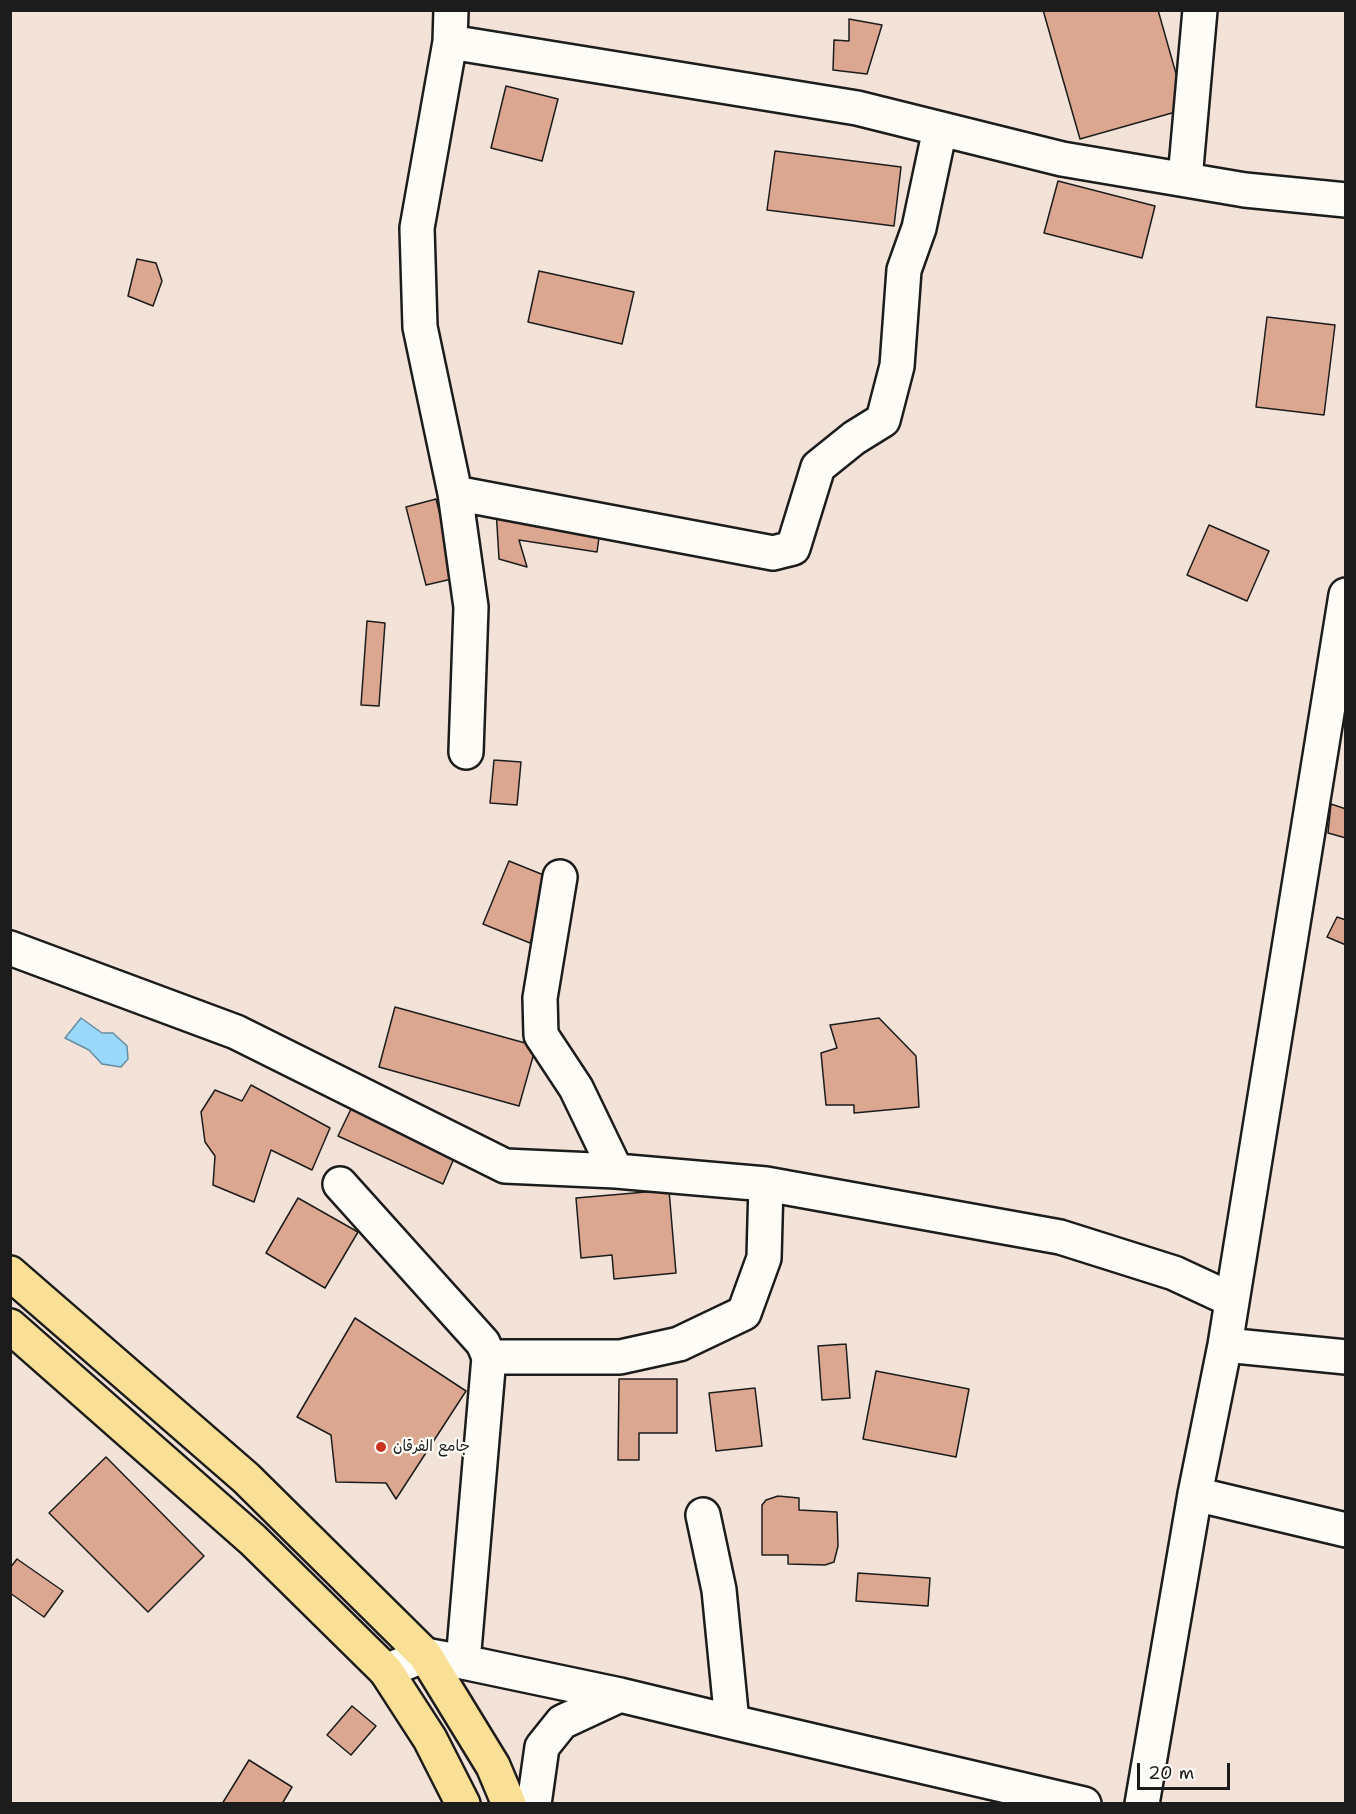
<!DOCTYPE html>
<meta charset="utf-8">
<style>
body{margin:0}
#map{position:relative;width:1356px;height:1814px;overflow:hidden;background:#f3e2d8;font-family:"Shantell Sans",sans-serif}
canvas{display:block}
.frame{position:absolute;inset:0;border:12px solid #1c1c1c;pointer-events:none}
.scale{position:absolute;left:1137px;top:1763px;width:93px;height:27px;box-sizing:border-box;border:3px solid #1c1c1c;border-top:0;padding-left:8px;font-size:18px;line-height:21px;white-space:nowrap;color:#1c1c1c;-webkit-text-stroke:4px #fdfcf7;paint-order:stroke}
</style>
<div id="map">
<canvas width="1356" height="1814"></canvas>
<div class="frame"></div>
<div class="scale">20 m</div>
</div>
<script>
const context = document.querySelector('canvas').getContext('2d');
context.lineJoin = 'round';
function fillPath(path, color) {
  context.fillStyle = color;
  context.fill(path, 'evenodd');
}
function poly(rows) {
  const path = new Path2D();
  for (const r of rows) {
    path.moveTo(r[0], r[1]);
    for (let i = 2; i < r.length; i += 2) path.lineTo(r[i], r[i + 1]);
  }
  return path;
}
function strokePath(path, color, width, dash) {
  context.strokeStyle = color;
  context.lineWidth = width;
  context.lineCap = dash ? 'butt' : 'round';
  context.setLineDash(dash || []);
  context.stroke(path);
}
function label(font, color, halo, rows, align = 'center') {
  context.font = font + ' "Shantell Sans","Playpen Sans Arabic",sans-serif';
  context.lineWidth = 4.5;
  context.setLineDash([]);
  context.textBaseline = 'middle';
  context.strokeStyle = halo;
  context.fillStyle = color;
  for (const [text, x, y, turn = 0] of rows) {
    context.save();
    context.translate(x, y);
    context.rotate((+turn || 0) * Math.PI / 180);
    context.textAlign = isNaN(turn) ? turn : align;
    if (halo) context.strokeText(text, 0, 0);
    context.fillText(text, 0, 0);
    context.restore();
  }
}
const water = poly([
 [81,1018,102,1033,113,1033,127,1046,128,1059,121,1067,102,1064,89,1050,65,1038,81,1018]
]);
fillPath(water, '#99d8fa');
strokePath(water, '#678da1', 1.5);
const building = poly([
 [1043,10,1158,10,1186,109,1080,139,1043,10],
 [849,19,882,25,867,74,833,70,834,40,849,41,849,19],
 [506,86,558,99,542,161,491,148,506,86],
 [775,151,901,167,894,226,767,210,775,151],
 [1058,181,1155,206,1142,258,1044,233,1058,181],
 [137,259,156,263,162,281,153,306,128,296,137,259],
 [539,271,634,292,622,344,528,322,539,271],
 [1267,317,1335,325,1324,415,1256,407,1267,317],
 [436,499,456,578,426,585,406,507,436,499],
 [496,509,600,530,597,552,519,540,527,567,499,559,496,509],
 [1209,525,1269,551,1247,601,1187,575,1209,525],
 [367,621,385,623,379,706,361,705,367,621],
 [494,760,521,762,517,805,490,803,494,760],
 [1331,804,1346,809,1346,838,1328,833,1331,804],
 [509,861,556,880,530,943,483,924,509,861],
 [1337,917,1346,920,1346,945,1327,937,1337,917],
 [395,1007,536,1046,519,1106,379,1067,395,1007],
 [879,1018,916,1056,919,1107,854,1113,854,1105,826,1105,821,1053,837,1048,830,1025,879,1018],
 [251,1085,330,1128,312,1170,271,1150,254,1202,213,1185,215,1156,205,1142,201,1112,215,1090,242,1101,251,1085],
 [351,1109,455,1156,443,1184,338,1136,351,1109],
 [669,1190,676,1273,614,1279,612,1255,581,1258,576,1198,669,1190],
 [298,1198,358,1232,325,1288,266,1253,298,1198],
 [355,1318,466,1391,396,1499,386,1483,336,1482,331,1435,297,1417,355,1318],
 [846,1344,850,1398,822,1400,818,1346,846,1344],
 [876,1371,969,1389,956,1457,863,1439,876,1371],
 [619,1379,677,1379,677,1433,639,1433,639,1460,618,1460,619,1379],
 [755,1388,762,1446,716,1451,709,1393,755,1388],
 [106,1457,204,1556,148,1612,49,1513,106,1457],
 [778,1496,799,1498,799,1510,837,1512,838,1546,834,1562,825,1565,788,1564,788,1555,762,1555,762,1505,766,1500,778,1496],
 [17,1559,63,1591,44,1617,10,1593,10,1568,17,1559],
 [858,1573,930,1578,928,1606,856,1601,858,1573],
 [352,1706,376,1726,351,1755,327,1735,352,1706],
 [249,1760,292,1787,282,1804,222,1804,249,1760]
]);
fillPath(building, '#dca790');
strokePath(building, '#1c1c1c', 1.5);
const minor = poly([
 [451,10,450,42,857,108,1062,159,1245,190,1346,200],
 [450,42,417,228,420,327,455,493,471,607,466,752],
 [1185,179,1200,10],
 [455,493,773,553,793,548,818,467,854,438,883,420,897,366,904,270,919,228,940,129],
 [560,877,540,998,541,1035,576,1088,616,1171],
 [10,948,236,1032,505,1166,616,1171,766,1184,1060,1237,1174,1273,1232,1300],
 [340,1184,483,1343,489,1357,463,1662],
 [1225,1345,1346,1357],
 [489,1357,620,1357,679,1344,744,1313,764,1258,766,1184],
 [1195,1494,1346,1530],
 [703,1515,719,1590,732,1722],
 [386,1671,425,1655,463,1662,620,1695,732,1722,1084,1804],
 [534,1804,542,1747,562,1722,620,1695],
 [1142,1804,1195,1494,1225,1345,1346,595]
]);
const major = poly([
 [10,1273,246,1478,425,1655,493,1766,509,1804],
 [10,1326,253,1540,386,1671,430,1739,463,1804]
]);
strokePath(minor, '#1c1c1c', 38);
strokePath(major, '#1c1c1c', 38);
strokePath(minor, '#fdfcf7', 33);
strokePath(major, '#fadf96', 33);
for (const [x, y, r, color] of [
 [381,1447,6,"#c8321e"]
]) {
  const dot = new Path2D();
  dot.arc(x, y, r, 0, 2 * Math.PI);
  context.fillStyle = color;
  context.fill(dot);
  strokePath(dot, '#fdfcf7', 2);
}
label('15px', '#1c1c1c', '#fdfcf7', [
 ["جامع الفرقان",393,1447]
], 'left');
</script>
